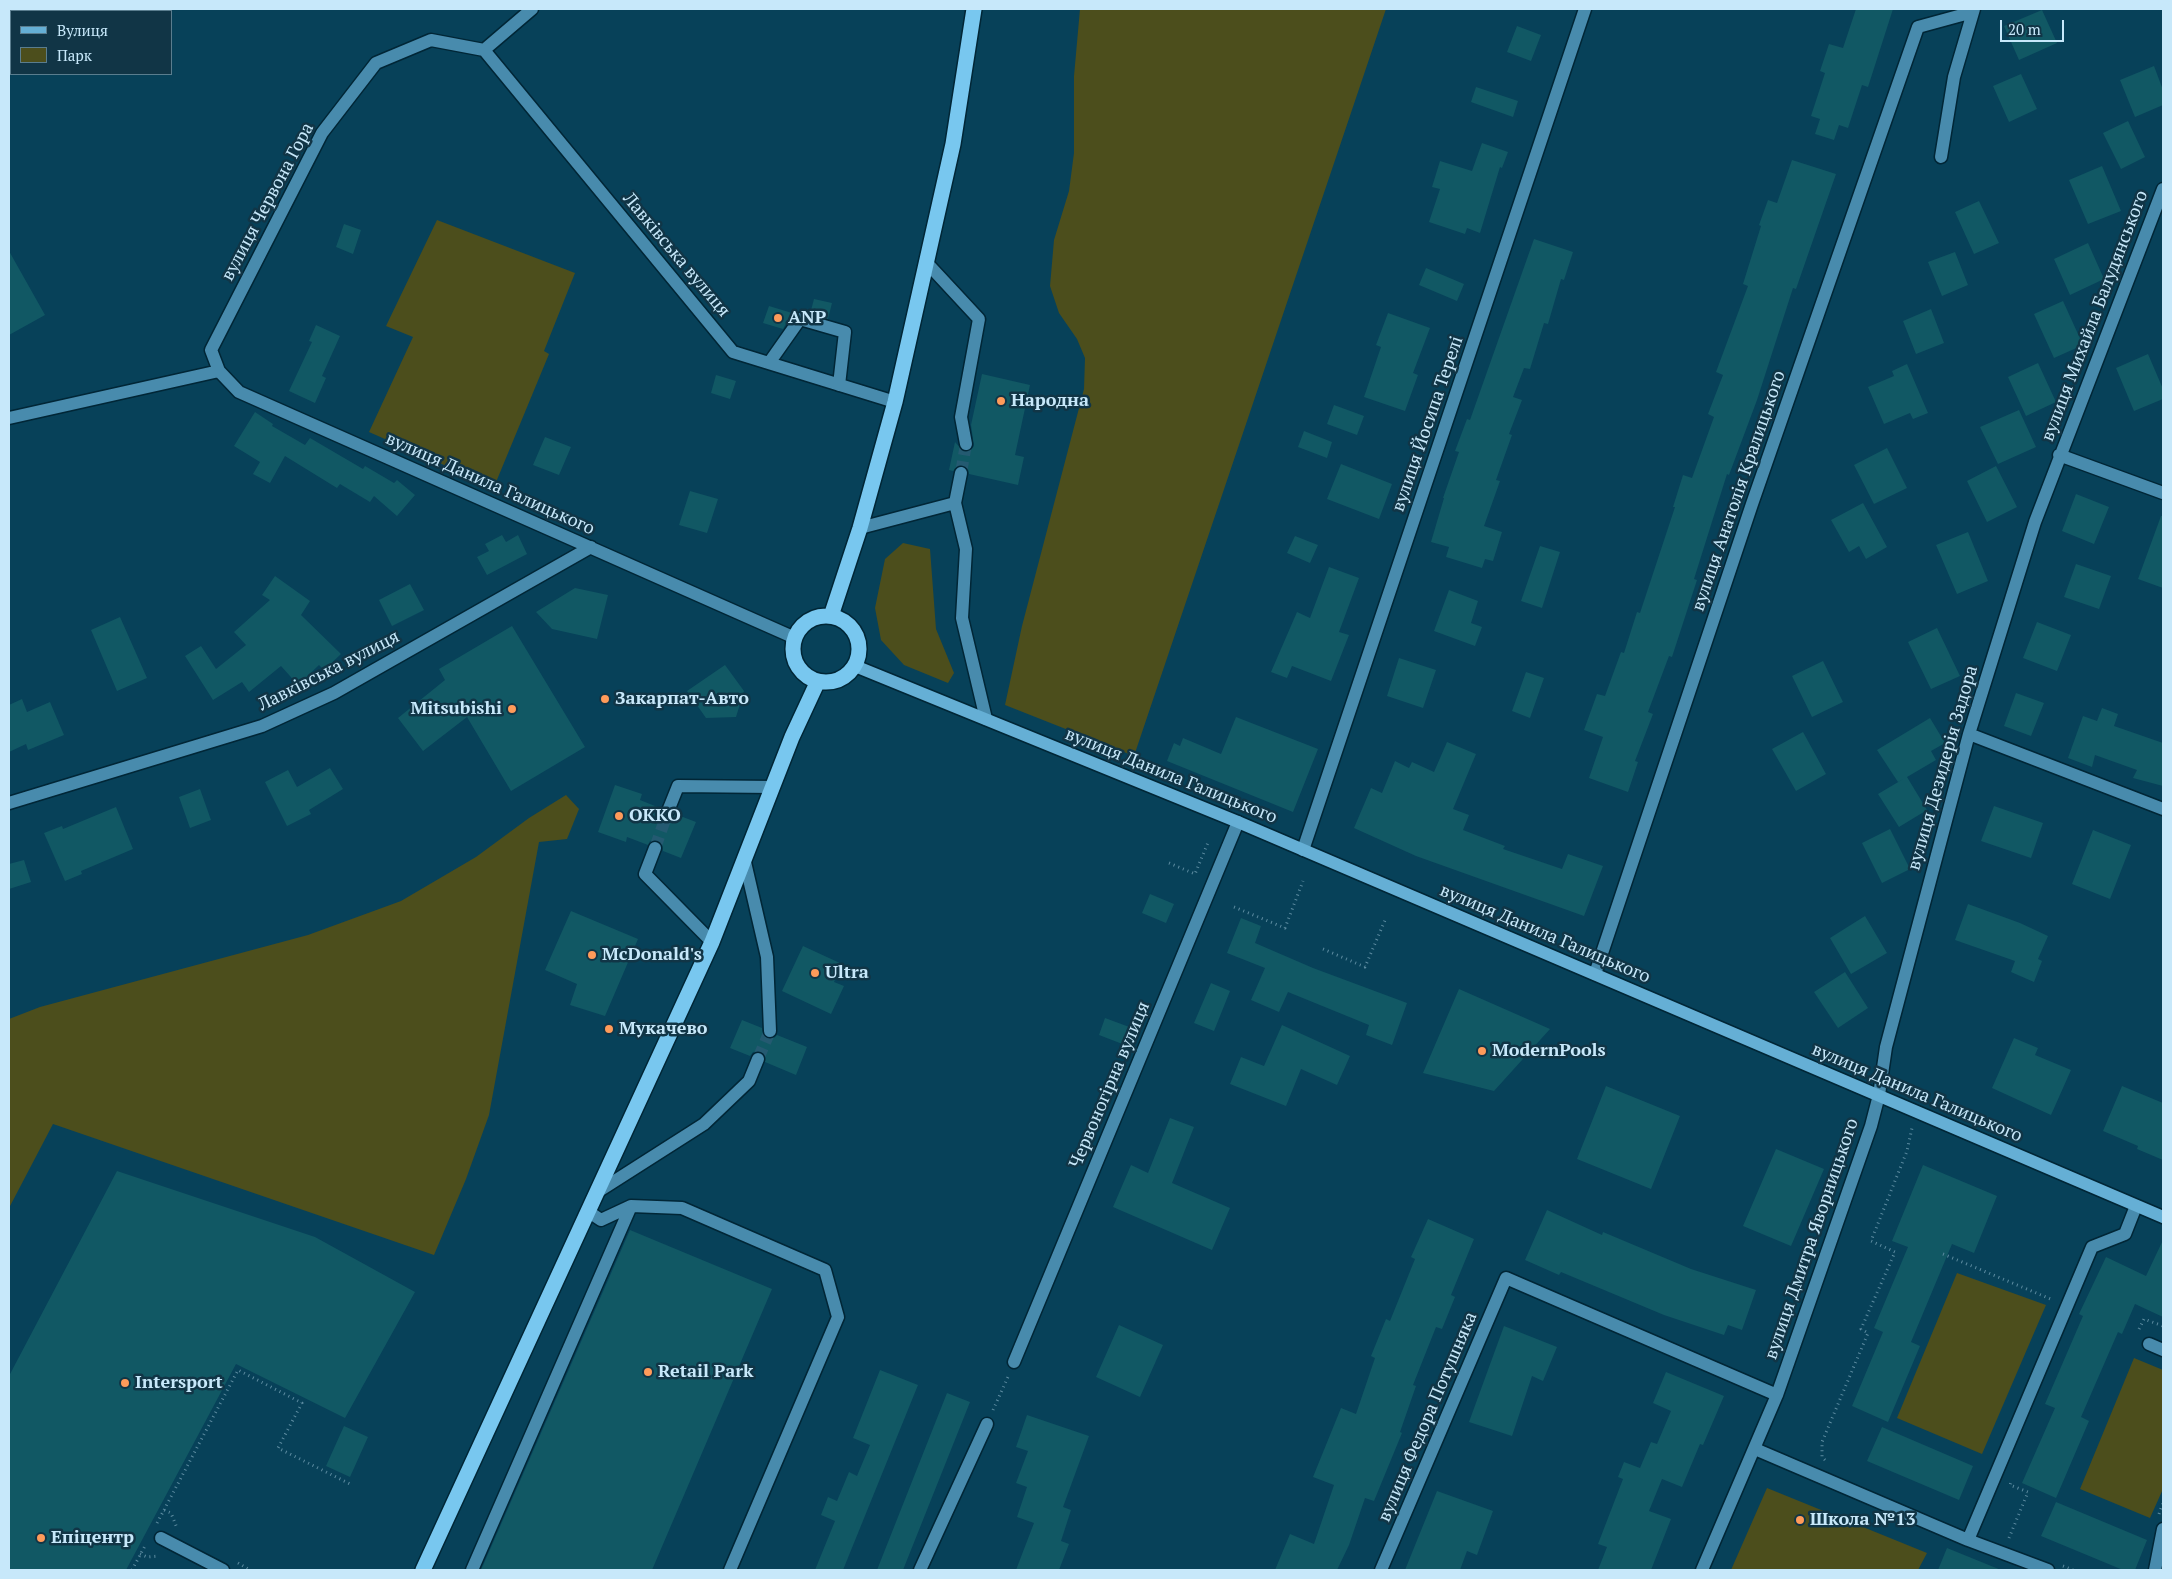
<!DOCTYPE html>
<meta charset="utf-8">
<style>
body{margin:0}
#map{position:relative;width:2172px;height:1579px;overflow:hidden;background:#074159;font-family:"PT Serif",serif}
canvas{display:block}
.frame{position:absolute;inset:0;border:10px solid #c7e8fa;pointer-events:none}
.legend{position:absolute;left:10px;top:10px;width:162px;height:65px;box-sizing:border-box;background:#113546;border:1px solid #5a7d8e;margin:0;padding:6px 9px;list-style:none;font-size:15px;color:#c7e8fa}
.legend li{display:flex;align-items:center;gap:10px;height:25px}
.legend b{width:25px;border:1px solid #5a7d8e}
.scale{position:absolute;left:2000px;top:20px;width:64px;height:22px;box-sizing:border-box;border:2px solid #c7e8fa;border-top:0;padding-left:6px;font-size:15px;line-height:18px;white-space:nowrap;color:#c7e8fa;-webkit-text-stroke:4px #113546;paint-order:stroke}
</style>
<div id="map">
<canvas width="2172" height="1579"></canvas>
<div class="frame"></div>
<ul class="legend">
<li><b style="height:6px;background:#65afd5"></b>Вулиця</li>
<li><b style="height:14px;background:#4c4e1c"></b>Парк</li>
</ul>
<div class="scale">20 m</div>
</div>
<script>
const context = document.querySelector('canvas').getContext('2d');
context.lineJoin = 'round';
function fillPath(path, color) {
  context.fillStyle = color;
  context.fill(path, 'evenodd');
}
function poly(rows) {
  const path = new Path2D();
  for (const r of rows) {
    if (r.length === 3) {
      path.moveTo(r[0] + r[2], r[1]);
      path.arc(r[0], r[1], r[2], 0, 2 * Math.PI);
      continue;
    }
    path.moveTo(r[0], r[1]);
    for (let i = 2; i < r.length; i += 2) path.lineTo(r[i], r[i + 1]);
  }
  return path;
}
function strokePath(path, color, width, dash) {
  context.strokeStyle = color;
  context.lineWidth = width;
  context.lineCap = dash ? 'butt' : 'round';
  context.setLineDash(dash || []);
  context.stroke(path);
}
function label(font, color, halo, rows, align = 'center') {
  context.font = font + ' "PT Serif",serif';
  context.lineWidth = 5;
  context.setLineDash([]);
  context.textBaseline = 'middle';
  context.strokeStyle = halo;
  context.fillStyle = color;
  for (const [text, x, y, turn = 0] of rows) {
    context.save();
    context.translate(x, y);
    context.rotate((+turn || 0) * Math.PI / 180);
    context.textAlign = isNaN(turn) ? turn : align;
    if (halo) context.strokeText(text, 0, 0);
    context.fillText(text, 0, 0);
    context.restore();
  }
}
fillPath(poly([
 [1080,9,1386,9,1134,756,1005,705,1022,626,1084,389,1085,358,1077,339,1059,313,1050,286,1054,240,1069,191,1074,153,1074,76],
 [437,220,575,273,544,351,549,354,494,487,369,432,413,337,386,326],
 [903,543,930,549,936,629,954,673,948,683,904,665,881,640,875,608,885,559],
 [566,795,579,809,567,839,539,842,489,1115,466,1179,434,1255,53,1124,9,1208,9,1019,40,1007,308,935,401,901,476,857,529,818],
 [1957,1273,2046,1305,1982,1454,1897,1418],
 [2134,1358,2163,1370,2163,1489,2150,1518,2080,1489],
 [1767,1488,1927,1553,1918,1570,1731,1570]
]), '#4c4e1c');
fillPath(poly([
 [1856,9,1893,9,1868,87,1862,85,1848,128,1839,125,1834,140,1815,134,1820,119,1811,116,1825,73,1820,71,1829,44,1843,48],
 [2042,10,2057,43,2019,60,2004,26],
 [1517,26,1541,35,1531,61,1507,52],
 [2154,66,2163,90,2163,105,2135,117,2120,80],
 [2021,74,2037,109,2009,122,1993,86],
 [1476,87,1518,101,1513,117,1471,102],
 [2128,121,2145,157,2121,169,2103,133],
 [1482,143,1508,152,1502,168,1500,167,1480,233,1467,228,1465,234,1429,222,1440,189,1432,187,1440,161,1472,171],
 [1792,160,1836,174,1796,289,1793,288,1757,400,1729,475,1727,474,1694,579,1697,580,1672,657,1669,656,1648,712,1653,714,1635,761,1638,762,1628,792,1589,778,1603,737,1584,730,1597,694,1605,696,1621,652,1624,653,1637,612,1640,613,1675,507,1673,507,1683,475,1692,478,1714,417,1708,414,1723,375,1716,372,1748,286,1743,284,1761,226,1759,225,1768,200,1777,203],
 [2102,166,2121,211,2088,224,2069,180],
 [1979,201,1999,243,1974,254,1955,212],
 [344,224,361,230,353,254,336,247],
 [1534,239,1573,252,1564,280,1561,279,1548,324,1544,323,1530,369,1524,368,1513,397,1522,400,1509,434,1512,435,1496,480,1500,481,1484,526,1502,532,1493,561,1485,559,1482,568,1446,557,1449,547,1431,542,1444,498,1443,498,1459,452,1455,451,1467,419,1470,420],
 [2088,243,2104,279,2070,295,2054,259],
 [9,251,45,315,9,335],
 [1955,252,1968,285,1942,296,1928,262],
 [1426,268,1464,284,1457,301,1419,285],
 [814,299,832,303,828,319,810,314],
 [2063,301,2083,345,2054,358,2034,314],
 [769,306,792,313,783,329,763,323],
 [1931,309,1944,343,1916,354,1903,321],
 [1388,313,1430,328,1413,373,1418,375,1405,411,1364,397,1381,347,1376,345],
 [316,325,340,336,322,376,326,378,315,403,289,391,312,342,309,341],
 [2148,354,2163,389,2163,399,2134,411,2116,368],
 [2038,363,2056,402,2026,416,2008,377],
 [1907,364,1928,413,1913,419,1910,413,1884,424,1868,387,1894,376,1892,371],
 [982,374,1030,385,1015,455,1024,457,1018,485,969,474,968,470,963,465,958,466,953,471,949,470,955,442,964,452,971,450,974,446,971,425],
 [716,375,736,381,730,399,711,393],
 [1334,405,1364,416,1357,435,1327,424],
 [2019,410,2036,447,1998,464,1980,427],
 [255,412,273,424,272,426,305,445,310,438,363,469,365,466,394,483,397,480,415,495,397,516,374,496,370,502,340,484,337,488,285,456,270,483,253,474,260,462,234,446],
 [1304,431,1332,442,1327,458,1298,447],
 [545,437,571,447,559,475,533,465],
 [1887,448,1907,488,1874,504,1854,465],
 [1341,464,1392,484,1379,519,1327,499],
 [1996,466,2017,507,1987,522,1967,481],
 [690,491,718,499,707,533,679,525],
 [2076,494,2109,507,2094,544,2062,531],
 [1863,503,1887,547,1866,559,1859,546,1849,552,1831,520],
 [2161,516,2163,516,2163,588,2138,579],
 [1968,532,1988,581,1957,594,1936,545],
 [502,535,506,542,518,535,527,554,487,575,477,557,489,551,485,544],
 [1295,536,1318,545,1310,563,1287,553],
 [1540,546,1560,552,1542,608,1521,601],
 [2076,564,2111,576,2099,609,2064,597],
 [1329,567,1359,578,1339,632,1349,635,1331,681,1292,666,1287,678,1271,672,1297,612,1310,618],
 [275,576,310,601,301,615,341,654,324,670,319,665,298,685,281,666,249,692,242,682,213,700,185,656,201,646,216,669,246,645,234,632,270,600,262,595],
 [410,584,424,610,392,626,379,600],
 [575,588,608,595,597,639,552,629,536,612],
 [1449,590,1478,601,1471,623,1482,627,1475,646,1434,631],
 [120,617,147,678,117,691,91,630],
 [2037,622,2071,635,2057,671,2023,658],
 [512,626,585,747,511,791,467,717,423,751,398,718,445,680,439,669],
 [1937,628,1960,676,1931,689,1908,642],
 [1399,658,1436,670,1423,708,1387,696],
 [1823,661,1843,702,1812,717,1792,676],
 [725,665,744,691,736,717,706,718,687,691],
 [1526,672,1544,678,1530,718,1512,711],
 [2016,693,2044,703,2031,736,2004,726],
 [22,699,27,712,50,702,64,735,28,750,26,744,9,752,9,705],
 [2102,708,2118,714,2114,726,2163,743,2163,786,2133,778,2137,770,2095,755,2092,767,2068,758,2083,716,2097,721],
 [1236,717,1318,749,1293,812,1167,761,1174,743,1180,746,1183,738,1221,754],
 [1930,718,1945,743,1931,751,1936,760,1907,777,1927,810,1899,827,1878,794,1905,778,1898,782,1877,750],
 [1803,732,1826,774,1796,791,1772,749],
 [1447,742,1476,754,1453,809,1469,815,1463,830,1505,846,1503,849,1562,869,1568,854,1603,866,1584,916,1416,856,1354,828,1371,788,1382,793,1395,761,1409,768,1412,762,1434,772],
 [330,768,343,789,309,810,311,814,287,826,265,782,288,770,297,787],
 [615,785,642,794,640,800,660,808,660,813,665,818,670,819,675,814,696,822,681,858,663,851,662,843,657,840,650,841,648,845,627,837,626,842,598,832],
 [200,789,211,820,190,828,179,797],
 [1994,806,2043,823,2031,858,1981,841],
 [116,807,133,849,81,871,82,874,65,881,44,833,62,826,63,829],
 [1890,829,1910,869,1882,883,1862,843],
 [2093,830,2131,845,2110,899,2072,884],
 [24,860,31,882,9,889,9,864],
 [1150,894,1174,904,1166,923,1142,913],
 [1968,904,2020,923,2048,936,2038,959,2042,961,2034,982,2011,972,2015,961,1955,940],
 [571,911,638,939,605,1016,570,1005,577,984,545,970],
 [1865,916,1887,953,1851,974,1830,938],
 [1241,918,1261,926,1255,943,1313,968,1407,1003,1392,1045,1366,1035,1369,1025,1288,992,1279,1012,1251,1000,1265,968,1227,953],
 [803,946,842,964,834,982,844,986,831,1014,782,991],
 [1845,972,1868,1008,1838,1028,1814,992],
 [1211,983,1230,991,1214,1031,1194,1023],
 [1459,989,1550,1029,1494,1091,1423,1073],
 [1105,1018,1132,1028,1125,1045,1099,1035],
 [742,1020,762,1028,763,1035,767,1038,774,1038,777,1035,807,1047,796,1075,765,1062,765,1054,761,1051,753,1052,750,1056,730,1048],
 [1282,1025,1350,1056,1337,1085,1301,1069,1286,1106,1230,1084,1241,1057,1264,1066],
 [2014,1038,2038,1048,2035,1055,2071,1070,2051,1115,1992,1088],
 [1606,1086,1680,1116,1651,1189,1577,1159],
 [2122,1086,2163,1103,2163,1160,2137,1149,2138,1146,2103,1131],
 [1170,1118,1194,1127,1172,1183,1230,1208,1212,1250,1113,1207,1131,1165,1148,1173],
 [1776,1149,1824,1169,1791,1246,1743,1226],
 [1923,1165,1997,1196,1974,1253,1952,1244,1911,1342,1920,1346,1888,1422,1852,1406,1883,1332,1874,1328,1908,1247,1892,1241],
 [117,1171,315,1237,415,1292,345,1418,236,1364,126,1570,9,1570,9,1376],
 [1547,1210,1602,1235,1603,1232,1691,1269,1756,1290,1742,1330,1728,1325,1724,1335,1664,1315,1561,1272,1559,1275,1525,1260],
 [1428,1219,1474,1239,1451,1295,1455,1297,1442,1329,1436,1327,1413,1385,1416,1386,1400,1432,1402,1433,1374,1501,1365,1498,1349,1545,1337,1570,1275,1570,1290,1534,1314,1544,1334,1485,1313,1477,1341,1408,1356,1414,1375,1358,1371,1356,1386,1319,1390,1321,1415,1259,1411,1257],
 [630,1230,772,1289,652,1570,481,1570],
 [2163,1240,2163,1317,2135,1304,2122,1334,2118,1332,2081,1417,2089,1421,2056,1498,2022,1483,2055,1408,2045,1404,2083,1316,2079,1314,2106,1257,2146,1276],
 [1119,1325,1163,1345,1140,1397,1096,1377],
 [1504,1326,1557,1347,1543,1381,1532,1376,1512,1436,1469,1422],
 [880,1370,918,1385,843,1570,815,1570,835,1521,821,1515,828,1497,837,1501,849,1472,857,1476,870,1445,853,1438],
 [1666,1372,1724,1396,1703,1445,1700,1444,1682,1487,1662,1479,1649,1511,1671,1519,1651,1570,1598,1570,1607,1547,1598,1544,1623,1479,1618,1477,1624,1462,1640,1468,1651,1442,1657,1444,1671,1411,1653,1403],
 [947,1393,970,1402,903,1570,877,1570],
 [1027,1415,1089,1436,1063,1507,1071,1510,1061,1541,1069,1544,1059,1570,1016,1570,1034,1523,1017,1517,1027,1487,1016,1483,1028,1451,1016,1447],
 [344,1426,368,1437,350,1477,326,1466],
 [1882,1427,1973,1466,1959,1500,1867,1461],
 [1437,1491,1493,1511,1477,1555,1467,1551,1460,1570,1405,1570],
 [2056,1502,2147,1540,2135,1570,2123,1570,2041,1536],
 [1947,1548,2001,1570,1938,1570]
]), '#115864');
strokePath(poly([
 [961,473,966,444],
 [655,848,668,811],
 [758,1059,770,1031]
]), '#245a71', 12, [12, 6]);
const minor = poly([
 [484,50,733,352,895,402],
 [1941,157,1954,77,1974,9],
 [927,263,979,319,961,417,966,444],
 [769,363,800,319,845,332,839,385],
 [219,371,239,392,795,638],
 [9,418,219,371,211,350,322,133,376,63,431,40,484,50,532,9],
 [2059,455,2163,493],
 [955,503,966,549,962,618,986,719],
 [860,528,955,503,961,473],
 [1969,734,2163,809],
 [9,803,262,726,334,693,591,547],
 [668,811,678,786,773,787],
 [655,848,645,874,712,942],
 [1303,850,1585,9],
 [745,862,767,957,770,1031],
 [1595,974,1752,504,1918,27,1973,12],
 [599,1191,704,1124,749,1081,758,1059],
 [589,1212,601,1220,631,1206],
 [2149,1344,2163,1350],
 [1014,1362,1238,822],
 [1755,1449,1968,1540,2048,1570],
 [161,1538,223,1570],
 [1968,1540,2092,1247,2125,1234,2136,1206],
 [472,1570,631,1206,682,1208,825,1270,838,1317,730,1570],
 [920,1570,987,1424],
 [1381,1570,1506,1278,1777,1395],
 [1702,1570,1777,1395,1871,1126,1879,1095,1886,1047,1969,734,2035,522,2163,189],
 [2155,1570,2163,1529]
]);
const major = poly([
 [855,666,1238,822,2163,1217]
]);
const highway = poly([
 [831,616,860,528,895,402,953,144,974,9],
 [826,649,33],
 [423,1570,712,942,792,737,818,681]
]);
strokePath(minor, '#012636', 15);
strokePath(major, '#012636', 15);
strokePath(highway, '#012636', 18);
strokePath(poly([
 [1169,863,1195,874,1209,840],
 [1234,907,1285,928,1303,881],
 [1323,949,1365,967,1386,918],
 [1943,1254,2053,1300],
 [2139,1329,2144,1319,2163,1326],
 [993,1410,1008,1377],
 [1825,1460,1822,1457,1822,1442,1868,1333,1861,1329,1895,1252,1871,1241,1907,1151,1912,1128],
 [164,1510,238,1370,302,1403,278,1448,352,1485],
 [2159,1514,2163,1503],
 [157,1523,164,1510,171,1513,177,1528],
 [2009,1538,2028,1492,2010,1485,2011,1482],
 [140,1554,147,1557,159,1556],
 [238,1563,250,1570],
 [2063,1566,2073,1570],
 [132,1570,146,1544]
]), '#5d8ca1', 3, [1, 4]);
strokePath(minor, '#488bad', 12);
strokePath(major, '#65afd5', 12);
strokePath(highway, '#78c7ef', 15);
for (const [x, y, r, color] of [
 [778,318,5,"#ff9b5a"],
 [1001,401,5,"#ff9b5a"],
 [605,699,5,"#ff9b5a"],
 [512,709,5,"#ff9b5a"],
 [619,816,5,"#ff9b5a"],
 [592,955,5,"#ff9b5a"],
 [815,973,5,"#ff9b5a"],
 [609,1029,5,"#ff9b5a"],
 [1482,1051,5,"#ff9b5a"],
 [648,1372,5,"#ff9b5a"],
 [125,1383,5,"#ff9b5a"],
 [1800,1520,5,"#ff9b5a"],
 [41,1538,5,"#ff9b5a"]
]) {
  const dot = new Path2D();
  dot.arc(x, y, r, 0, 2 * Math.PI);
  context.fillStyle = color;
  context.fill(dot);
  strokePath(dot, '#113546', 2);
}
label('18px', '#c7e8fa', '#113546', [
 ["вулиця Червона Гора",268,202,-62],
 ["Лавківська вулиця",676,255,50],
 ["вулиця Михайла Балудянського",2095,316,-69],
 ["вулиця Йосипа Терелі",1428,424,-71],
 ["вулиця Данила Галицького",490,484,24],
 ["вулиця Анатолія Кралицького",1739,491,-71],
 ["Лавківська вулиця",329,671,-27],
 ["вулиця Дезидерія Задора",1943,768,-74],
 ["вулиця Данила Галицького",1171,776,22],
 ["вулиця Данила Галицького",1545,934,23],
 ["Червоногірна вулиця",1110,1085,-67],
 ["вулиця Данила Галицького",1917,1093,23],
 ["вулиця Дмитра Яворницького",1812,1239,-71],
 ["вулиця Федора Потушняка",1428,1417,-67]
]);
label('bold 18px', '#c7e8fa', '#113546', [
 ["ANP",788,318],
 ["Народна",1011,401],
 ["Закарпат-Авто",615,699],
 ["Mitsubishi",502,709,"right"],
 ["ОККО",629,816],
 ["McDonald's",602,955],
 ["Ultra",825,973],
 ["Мукачево",619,1029],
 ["ModernPools",1492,1051],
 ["Retail Park",658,1372],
 ["Intersport",135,1383],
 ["Школа №13",1810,1520],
 ["Епіцентр",51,1538]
], 'left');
</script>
